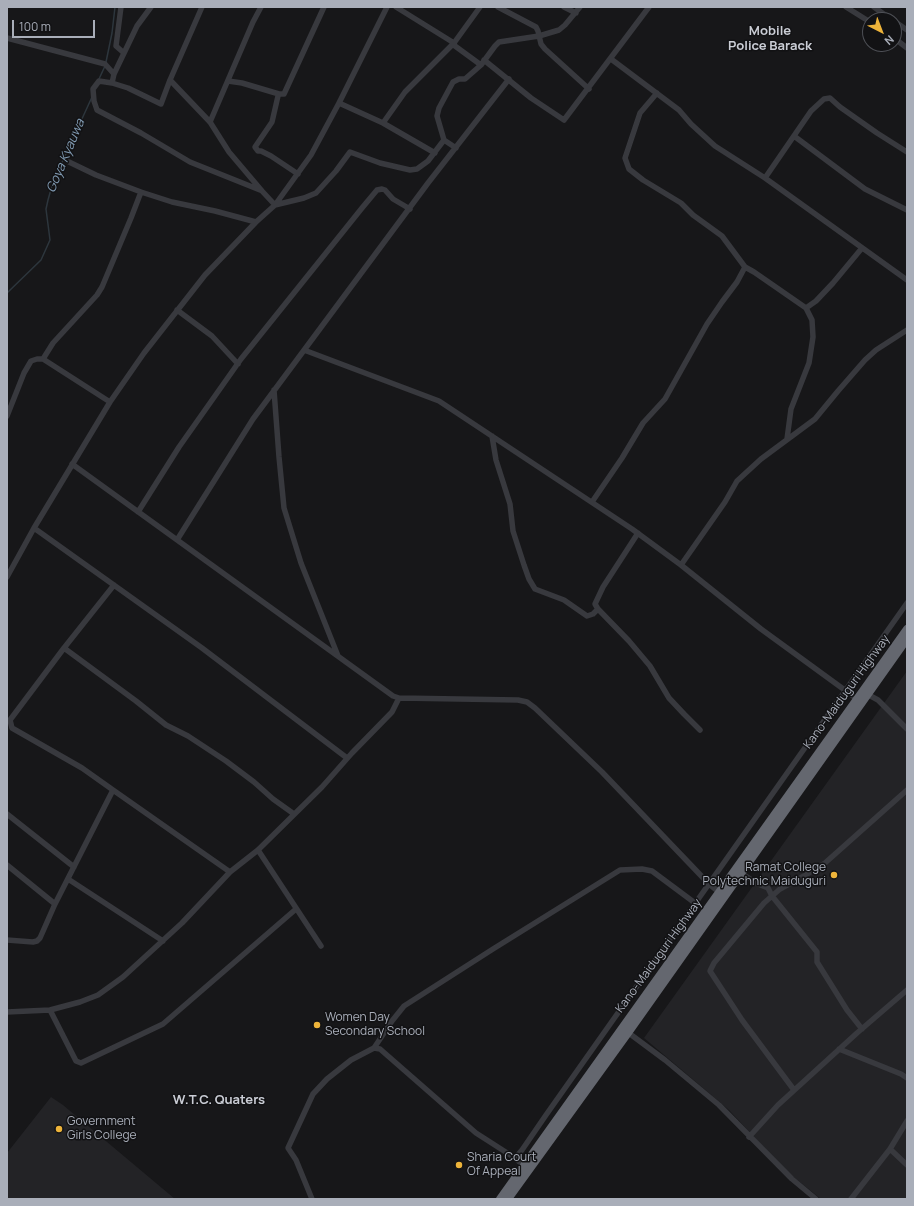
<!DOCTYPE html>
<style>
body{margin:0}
#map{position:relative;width:914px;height:1206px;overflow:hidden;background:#171719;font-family:Manrope,sans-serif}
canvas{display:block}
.frame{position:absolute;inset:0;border:8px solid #a9aeb9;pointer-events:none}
.north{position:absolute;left:862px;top:12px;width:40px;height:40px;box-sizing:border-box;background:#121214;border:1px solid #4e5056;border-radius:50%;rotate:138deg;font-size:11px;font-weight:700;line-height:16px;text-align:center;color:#a9aeb9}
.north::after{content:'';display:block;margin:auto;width:14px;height:18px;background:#eeb43a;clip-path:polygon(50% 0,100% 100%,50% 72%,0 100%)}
.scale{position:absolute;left:12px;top:20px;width:83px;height:18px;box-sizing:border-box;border:2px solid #a9aeb9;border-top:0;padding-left:5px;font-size:12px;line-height:14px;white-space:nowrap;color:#a9aeb9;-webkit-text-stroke:3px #121214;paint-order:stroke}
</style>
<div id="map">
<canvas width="914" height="1206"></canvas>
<div class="frame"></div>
<div class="north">N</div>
<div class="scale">100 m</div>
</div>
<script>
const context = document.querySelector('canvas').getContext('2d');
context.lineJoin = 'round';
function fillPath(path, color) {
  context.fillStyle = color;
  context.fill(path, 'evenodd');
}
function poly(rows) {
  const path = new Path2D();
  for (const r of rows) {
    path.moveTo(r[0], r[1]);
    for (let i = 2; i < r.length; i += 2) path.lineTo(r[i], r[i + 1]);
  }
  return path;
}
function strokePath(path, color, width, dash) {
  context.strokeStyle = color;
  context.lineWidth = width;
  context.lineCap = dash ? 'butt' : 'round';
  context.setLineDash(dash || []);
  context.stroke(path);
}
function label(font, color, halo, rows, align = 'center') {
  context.font = font + ' Manrope,sans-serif';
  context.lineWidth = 3;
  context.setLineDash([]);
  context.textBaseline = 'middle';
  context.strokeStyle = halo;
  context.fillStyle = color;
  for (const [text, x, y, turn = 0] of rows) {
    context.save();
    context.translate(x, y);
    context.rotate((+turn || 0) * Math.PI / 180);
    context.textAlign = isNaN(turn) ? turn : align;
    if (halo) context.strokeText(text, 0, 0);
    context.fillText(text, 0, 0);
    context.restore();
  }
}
fillPath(poly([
 [907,671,907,1199,821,1199,786,1171,729,1110,644,1038],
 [51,1097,63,1105,175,1199,7,1199,7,1153]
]), '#232326');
strokePath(poly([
 [106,62,112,33,115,7],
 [99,79,105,66],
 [7,293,41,260,50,240,46,209,48,200,53,182,92,97]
]), '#2d363d', 1.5);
strokePath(poly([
 [121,7,116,46,124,53],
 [151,7,137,26,114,74,112,83,128,88,161,104,170,80,202,7],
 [396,7,454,43,455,46,481,65],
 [498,7,536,27,538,31,541,44,545,49,589,89],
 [564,7,576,13],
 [846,7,870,22],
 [874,7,892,20],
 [894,21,907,30],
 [7,38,105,64,114,74],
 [894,38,907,48],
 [611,59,679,110,691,124,715,146,765,178,907,280],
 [484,60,531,98,564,120,649,7],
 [170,80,210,122,229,152,262,191,275,205,304,198,316,193,336,171,350,152,380,163,410,170,417,169,428,161,444,140,437,116,439,108,453,82,459,79,465,79,481,65,495,46,499,42,539,36,559,30,565,25,580,7],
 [228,81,242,83,279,94],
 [112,83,99,81,93,89,94,101,97,110,141,133,190,162,260,190],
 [657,93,640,113,625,158,629,169,643,180,681,203,693,215,722,236,745,267],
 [339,103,383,123,435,153],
 [210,122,253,22,261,7],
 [383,123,405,92,454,43,480,7],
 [794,136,865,189,907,210],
 [444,140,456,148],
 [69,162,96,175,141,192],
 [298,174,271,156,261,151,258,151,255,147,272,122,278,96,279,94,284,94,324,7],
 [765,178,811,111,824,99,830,98,840,107,877,133,907,152],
 [806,308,816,301,833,283,862,248],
 [177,310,212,336,238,364],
 [304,350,439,401,632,529,681,565,761,629,857,699],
 [43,359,53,343,97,295,102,287,131,218,141,192,172,202,215,211,256,222],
 [274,390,279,457,284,508,301,563,338,656],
 [7,416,24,373,31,361,37,359,43,359,110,402],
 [492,436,496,460,510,504,513,531,524,565,529,579,535,589,564,600,587,616,593,614,598,609],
 [72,464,393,696,399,698,518,700,527,702,535,708,602,772,709,884,719,892],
 [592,502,622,458,643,423,665,399,707,324,722,302,737,282,745,267,754,272,806,308,812,320,813,337,809,363,791,409,787,439],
 [138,512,179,447,241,359,362,208,377,190,382,189,385,190,393,199,410,209],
 [34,528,202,648,347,758],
 [638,533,603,587,595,604,598,609,629,641,650,666,669,698,684,714,700,730],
 [177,540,253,419,428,183,509,79],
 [681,565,725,502,737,481,761,459,815,419,838,391,865,360,876,350,907,330],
 [7,577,34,528,110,402,144,353,205,275,256,222,275,205,311,155,339,103,387,7],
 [64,648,136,701,166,725,188,736,226,761,254,782,273,799,294,814],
 [867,694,878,700,907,729],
 [113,790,230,872],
 [7,814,74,867],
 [258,850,321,946],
 [7,865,55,904],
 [741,873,758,884,768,888,772,896,780,889,804,876,825,863,907,790],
 [68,879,163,941],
 [7,940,33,942,37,941,40,938,55,904,113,790,82,768,12,728,10,720,64,648,114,585],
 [50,1010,76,1061,81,1063,163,1024,296,909],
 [7,1012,50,1010,80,1002,98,995,123,977,182,923,230,872,258,850,322,787,352,753,392,712,399,698],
 [626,1031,665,1060,719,1105,792,1179,816,1199],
 [374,1048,380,1049,476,1133,515,1158,524,1166],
 [839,1049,901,1074,907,1078],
 [794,1090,742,1020,710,971,714,963,764,903,772,896,817,952,817,962,847,1010,862,1029],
 [749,1137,778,1105,857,1033,907,990],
 [890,1149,907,1165],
 [515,1158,522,1150,546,1115,907,603],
 [312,1199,296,1160,288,1148,313,1094,327,1079,351,1060,374,1048,392,1021,404,1006,493,949,620,870,642,869,652,871,695,903],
 [851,1199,890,1149,907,1121]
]), '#38393e', 5.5);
strokePath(poly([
 [500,1199,907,629],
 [508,1199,628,1033,907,639]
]), '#64676f', 8);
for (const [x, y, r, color] of [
 [834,875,4,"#eeb43a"],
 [317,1025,4,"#eeb43a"],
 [59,1129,4,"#eeb43a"],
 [459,1165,4,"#eeb43a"]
]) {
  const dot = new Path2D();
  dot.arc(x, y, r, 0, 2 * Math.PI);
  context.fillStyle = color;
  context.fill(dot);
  strokePath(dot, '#121214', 1.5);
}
label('12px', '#a9aeb9', '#121214', [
 ["Kano-Maiduguri Highway",847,692,-54],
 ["Kano-Maiduguri Highway",659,956,-54]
]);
label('12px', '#a9aeb9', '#121214', [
 ["Ramat College",826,868,"right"],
 ["Polytechnic Maiduguri",826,882,"right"],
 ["Women Day",325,1018],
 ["Secondary School",325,1032],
 ["Government",67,1122],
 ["Girls College",67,1136],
 ["Sharia Court",467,1158],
 ["Of Appeal",467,1172]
], 'left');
label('bold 13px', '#cacdd5', '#121214', [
 ["Mobile",770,31],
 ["Police Barack",770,46],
 ["W.T.C. Quaters",219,1100]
]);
label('italic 13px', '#819bb3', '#121214', [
 ["Goya Kyauwa",66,156,-67]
]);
</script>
